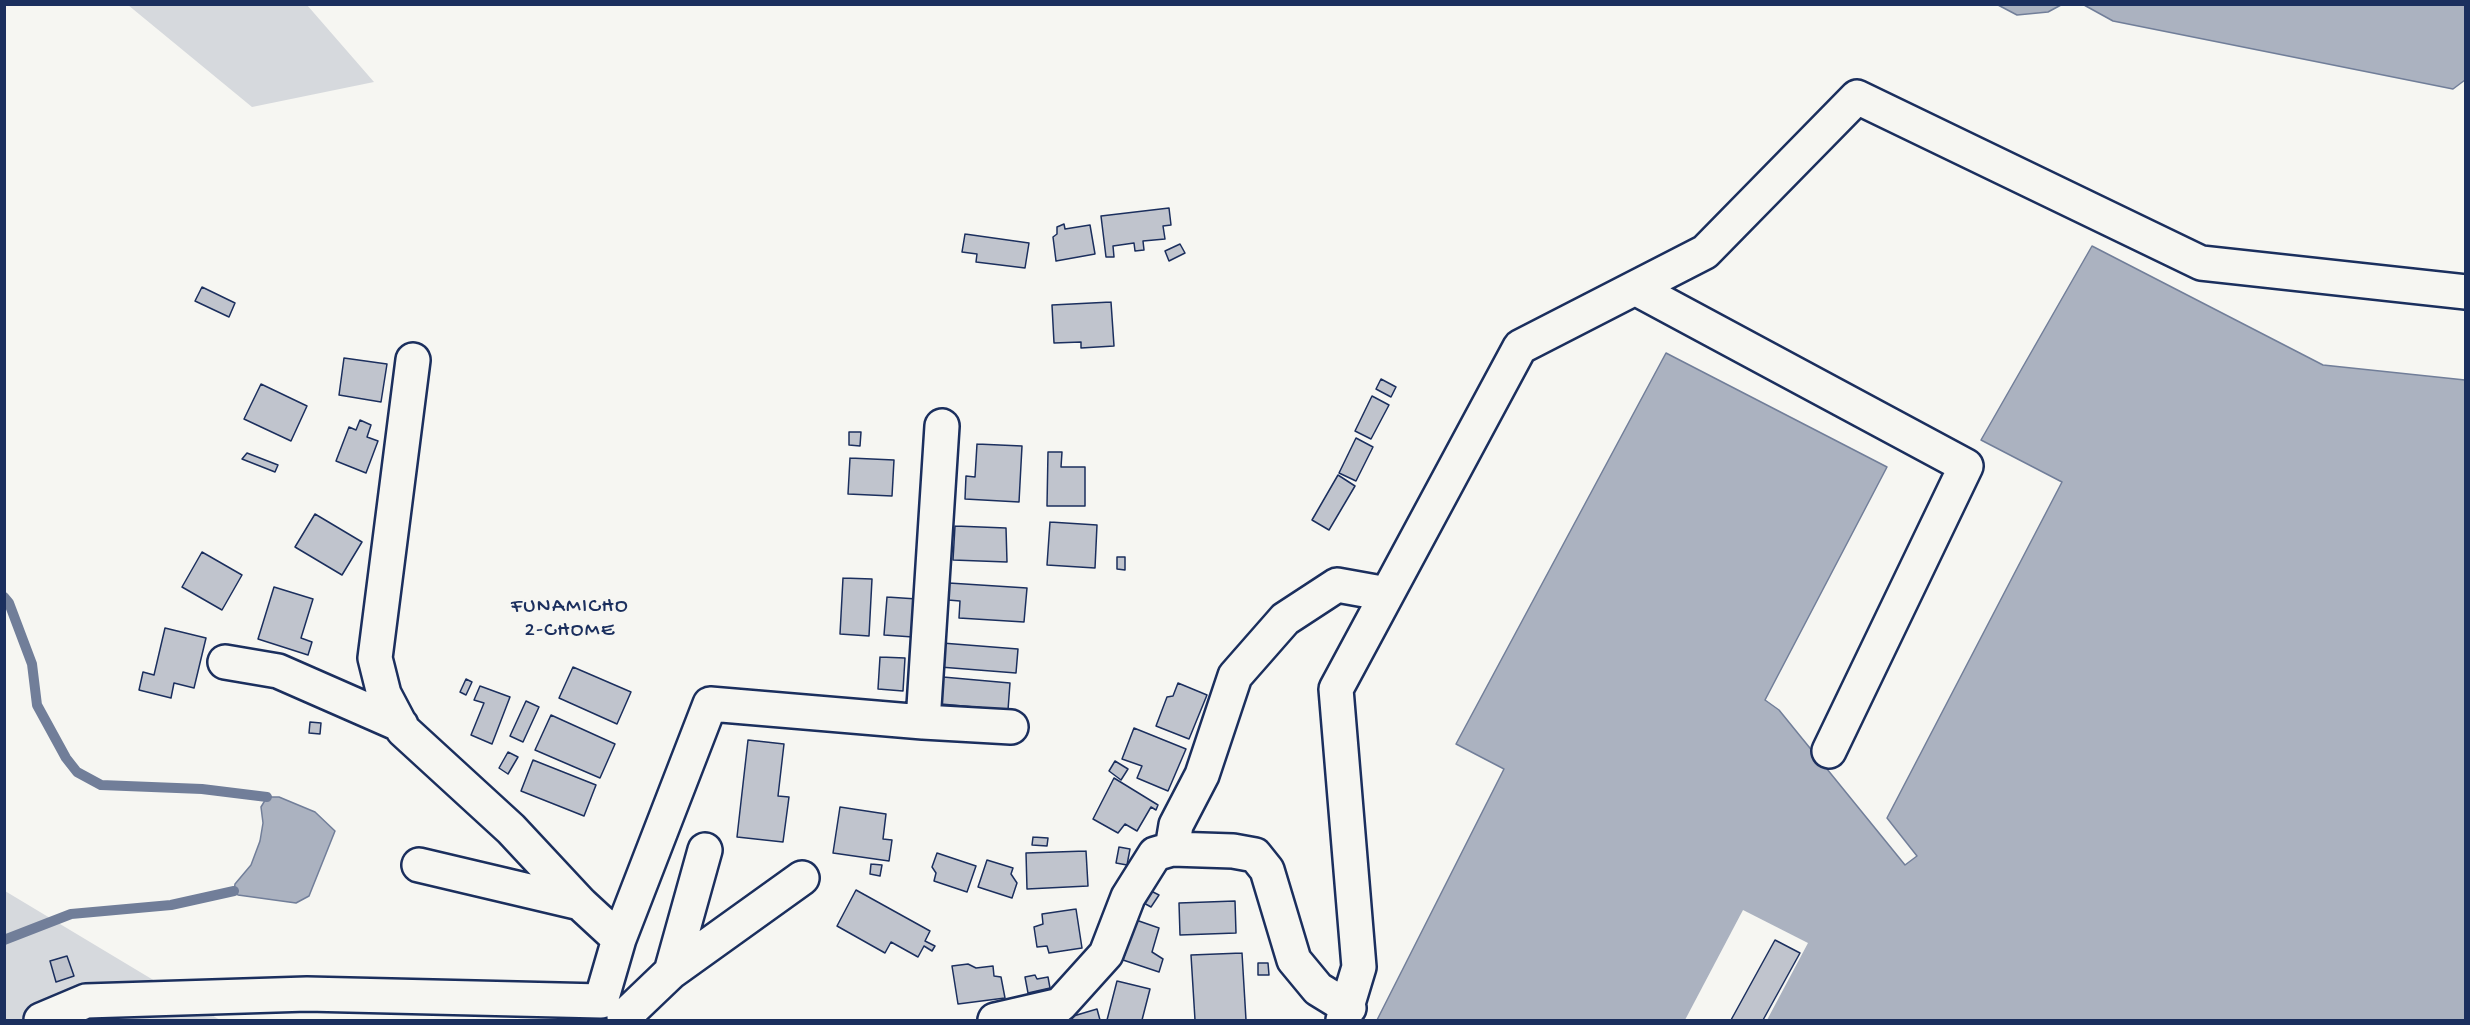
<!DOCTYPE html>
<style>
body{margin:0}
#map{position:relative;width:2470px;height:1025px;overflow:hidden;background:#f6f6f2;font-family:"Gochi Hand",sans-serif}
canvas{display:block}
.frame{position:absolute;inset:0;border:6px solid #1b2f5e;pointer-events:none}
</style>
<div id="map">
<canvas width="2470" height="1025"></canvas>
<div class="frame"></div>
</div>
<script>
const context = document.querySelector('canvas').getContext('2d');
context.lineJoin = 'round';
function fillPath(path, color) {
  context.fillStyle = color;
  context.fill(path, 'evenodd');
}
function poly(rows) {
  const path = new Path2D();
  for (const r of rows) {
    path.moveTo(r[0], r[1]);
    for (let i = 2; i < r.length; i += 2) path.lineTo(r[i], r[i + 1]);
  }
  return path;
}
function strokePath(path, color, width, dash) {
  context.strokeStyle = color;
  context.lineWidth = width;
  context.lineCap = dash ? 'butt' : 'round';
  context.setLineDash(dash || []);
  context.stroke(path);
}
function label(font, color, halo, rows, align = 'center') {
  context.font = font + ' "Gochi Hand",sans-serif';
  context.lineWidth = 6;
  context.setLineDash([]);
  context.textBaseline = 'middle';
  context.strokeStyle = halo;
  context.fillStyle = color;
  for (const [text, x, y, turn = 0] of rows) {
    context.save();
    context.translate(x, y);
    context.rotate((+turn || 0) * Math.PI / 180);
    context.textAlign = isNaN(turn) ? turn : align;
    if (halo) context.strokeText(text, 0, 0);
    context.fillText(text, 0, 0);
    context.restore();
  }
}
fillPath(poly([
 [128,5,307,5,374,82,252,107],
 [5,891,220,1020,5,1020]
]), '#d6d9dd');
const water = poly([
 [1998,5,2061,5,2048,12,2017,15,1998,5],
 [2084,5,2465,5,2465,80,2453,89,2113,21,2084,5],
 [2092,246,2323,365,2465,380,2465,1020,1377,1020,1504,769,1456,744,1666,353,1887,467,1765,700,1779,710,1905,865,1917,856,1887,818,2062,482,1981,440,2092,246],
 [267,797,279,797,315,812,335,831,309,896,296,903,238,895,234,891,235,884,251,865,260,841,263,823,261,807,267,797]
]);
fillPath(water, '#abb2c0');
strokePath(water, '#717e99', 1.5);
fillPath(poly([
 [1743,910,1808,943,1767,1020,1685,1020]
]), '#f6f6f2');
strokePath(poly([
 [4,597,9,603,32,664,37,705,66,758,77,772,101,785,202,789,267,797],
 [4,940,71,914,171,905,234,891]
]), '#717e99', 10);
const building = poly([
 [1169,208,1171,225,1163,226,1165,239,1143,241,1144,250,1135,251,1134,243,1113,246,1114,257,1106,257,1101,216,1169,208],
 [1064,224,1065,229,1090,225,1095,254,1056,261,1053,237,1057,234,1057,227,1064,224],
 [965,234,1029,243,1025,268,976,262,977,254,962,252,965,234],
 [1180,244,1185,253,1169,261,1165,251,1180,244],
 [202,287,235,303,229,317,195,301,202,287],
 [1111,302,1114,346,1081,348,1081,342,1054,343,1052,305,1111,302],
 [344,358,387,364,381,402,339,395,344,358],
 [1381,379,1396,387,1391,397,1376,389,1381,379],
 [261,384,307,406,291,441,244,419,261,384],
 [1372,396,1389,405,1371,439,1355,431,1372,396],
 [360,420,371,425,367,437,378,441,366,473,336,461,349,427,356,430,360,420],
 [849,432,861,432,860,446,849,445,849,432],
 [1356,438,1373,447,1356,481,1339,473,1356,438],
 [977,444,1022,446,1019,502,965,499,966,476,975,477,977,444],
 [1048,452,1062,452,1061,467,1085,467,1085,506,1047,506,1048,452],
 [247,453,278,465,275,472,242,459,247,453],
 [850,458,894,460,892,496,848,494,850,458],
 [1338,475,1355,486,1329,530,1312,520,1338,475],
 [315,514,362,542,342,575,295,547,315,514],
 [1050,522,1097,525,1095,568,1047,565,1050,522],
 [955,526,1006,528,1007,562,953,560,955,526],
 [202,552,242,575,222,610,182,587,202,552],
 [1117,557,1125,557,1125,570,1117,569,1117,557],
 [843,578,872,579,869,636,840,634,843,578],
 [949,583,1027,588,1024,622,959,618,960,601,948,600,949,583],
 [274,587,313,599,301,638,312,642,308,655,258,639,274,587],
 [887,597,917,599,913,637,884,635,887,597],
 [165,628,206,638,194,688,174,683,171,698,139,690,143,672,154,675,165,628],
 [942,643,1018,649,1016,673,940,667,942,643],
 [880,657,905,658,903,691,878,689,880,657],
 [573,667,631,692,617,724,559,698,573,667],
 [943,677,1010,683,1008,710,941,704,943,677],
 [466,679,472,682,466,695,460,692,466,679],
 [1178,683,1207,695,1189,739,1156,726,1167,697,1173,696,1178,683],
 [480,686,510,697,492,744,471,735,484,703,474,700,480,686],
 [526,701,539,707,523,742,510,736,526,701],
 [551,715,615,744,600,778,535,750,551,715],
 [310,722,321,723,320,734,309,733,310,722],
 [1134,728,1186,749,1168,791,1137,778,1142,766,1122,759,1134,728],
 [748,740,784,744,778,796,789,797,783,842,737,837,748,740],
 [508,752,518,757,508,774,499,768,508,752],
 [533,760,596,785,584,816,521,791,533,760],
 [1115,761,1128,769,1121,780,1109,771,1115,761],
 [1114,778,1158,805,1156,810,1151,807,1137,831,1125,824,1118,833,1093,819,1114,778],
 [840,807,886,814,883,839,892,840,889,861,833,853,840,807],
 [1033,837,1048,838,1047,846,1032,845,1033,837],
 [1119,847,1130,849,1127,865,1116,863,1119,847],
 [1086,851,1088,886,1027,889,1026,853,1086,851],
 [937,853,976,866,967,892,934,881,936,873,932,867,937,853],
 [987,860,1013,868,1011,874,1017,883,1012,898,978,887,987,860],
 [871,864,882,865,880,876,870,874,871,864],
 [856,890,930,931,925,941,935,946,932,951,924,946,918,957,891,942,885,953,837,926,856,890],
 [1149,890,1159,895,1151,907,1142,902,1149,890],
 [1235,901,1236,933,1180,935,1179,903,1235,901],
 [1076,909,1082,948,1049,953,1047,946,1037,947,1034,927,1043,924,1042,914,1076,909],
 [1136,920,1159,928,1152,952,1163,959,1159,972,1123,960,1136,920],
 [1775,940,1800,953,1763,1020,1731,1020,1775,940],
 [1242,953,1246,1020,1195,1020,1191,955,1242,953],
 [67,956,74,976,56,982,50,961,67,956],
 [1258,963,1268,963,1269,975,1258,975,1258,963],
 [968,964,976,968,993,966,994,976,1001,977,1005,998,958,1004,952,966,968,964],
 [1035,975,1037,979,1048,977,1050,988,1028,993,1025,977,1035,975],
 [1117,981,1150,989,1142,1020,1107,1020,1117,981],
 [1097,1009,1100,1020,1060,1020,1097,1009]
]);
fillPath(building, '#c0c4cd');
strokePath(building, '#1b2f5e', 1.5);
const street = poly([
 [1635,288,1966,466,1829,751],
 [413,360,375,658,384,694,403,730,511,829,580,903,619,939,601,1001],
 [225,662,278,671,401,725],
 [923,722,1011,727],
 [1172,849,1176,825,1202,775,1235,676,1285,619,1337,585,1387,594],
 [419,865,580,903],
 [619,939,710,704,923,722,942,426],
 [671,972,705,850],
 [624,1017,671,972,802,878],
 [41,1020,86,1001,307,994,601,1001],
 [995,1020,1060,1005,1106,954,1128,897,1155,854,1172,849,1233,851,1255,855,1267,870,1294,960,1318,989,1349,1008],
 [1343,1020,1359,967,1336,689,1520,347,1705,252,1857,97,2201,263,2466,292]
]);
strokePath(street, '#1b2f5e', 38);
strokePath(street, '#f6f6f2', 33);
context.letterSpacing = '1.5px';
label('21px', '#1b2f5e', '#f6f6f2', [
 ["FUNAMICHO",570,608],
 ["2-CHOME",570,632]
]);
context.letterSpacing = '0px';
</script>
